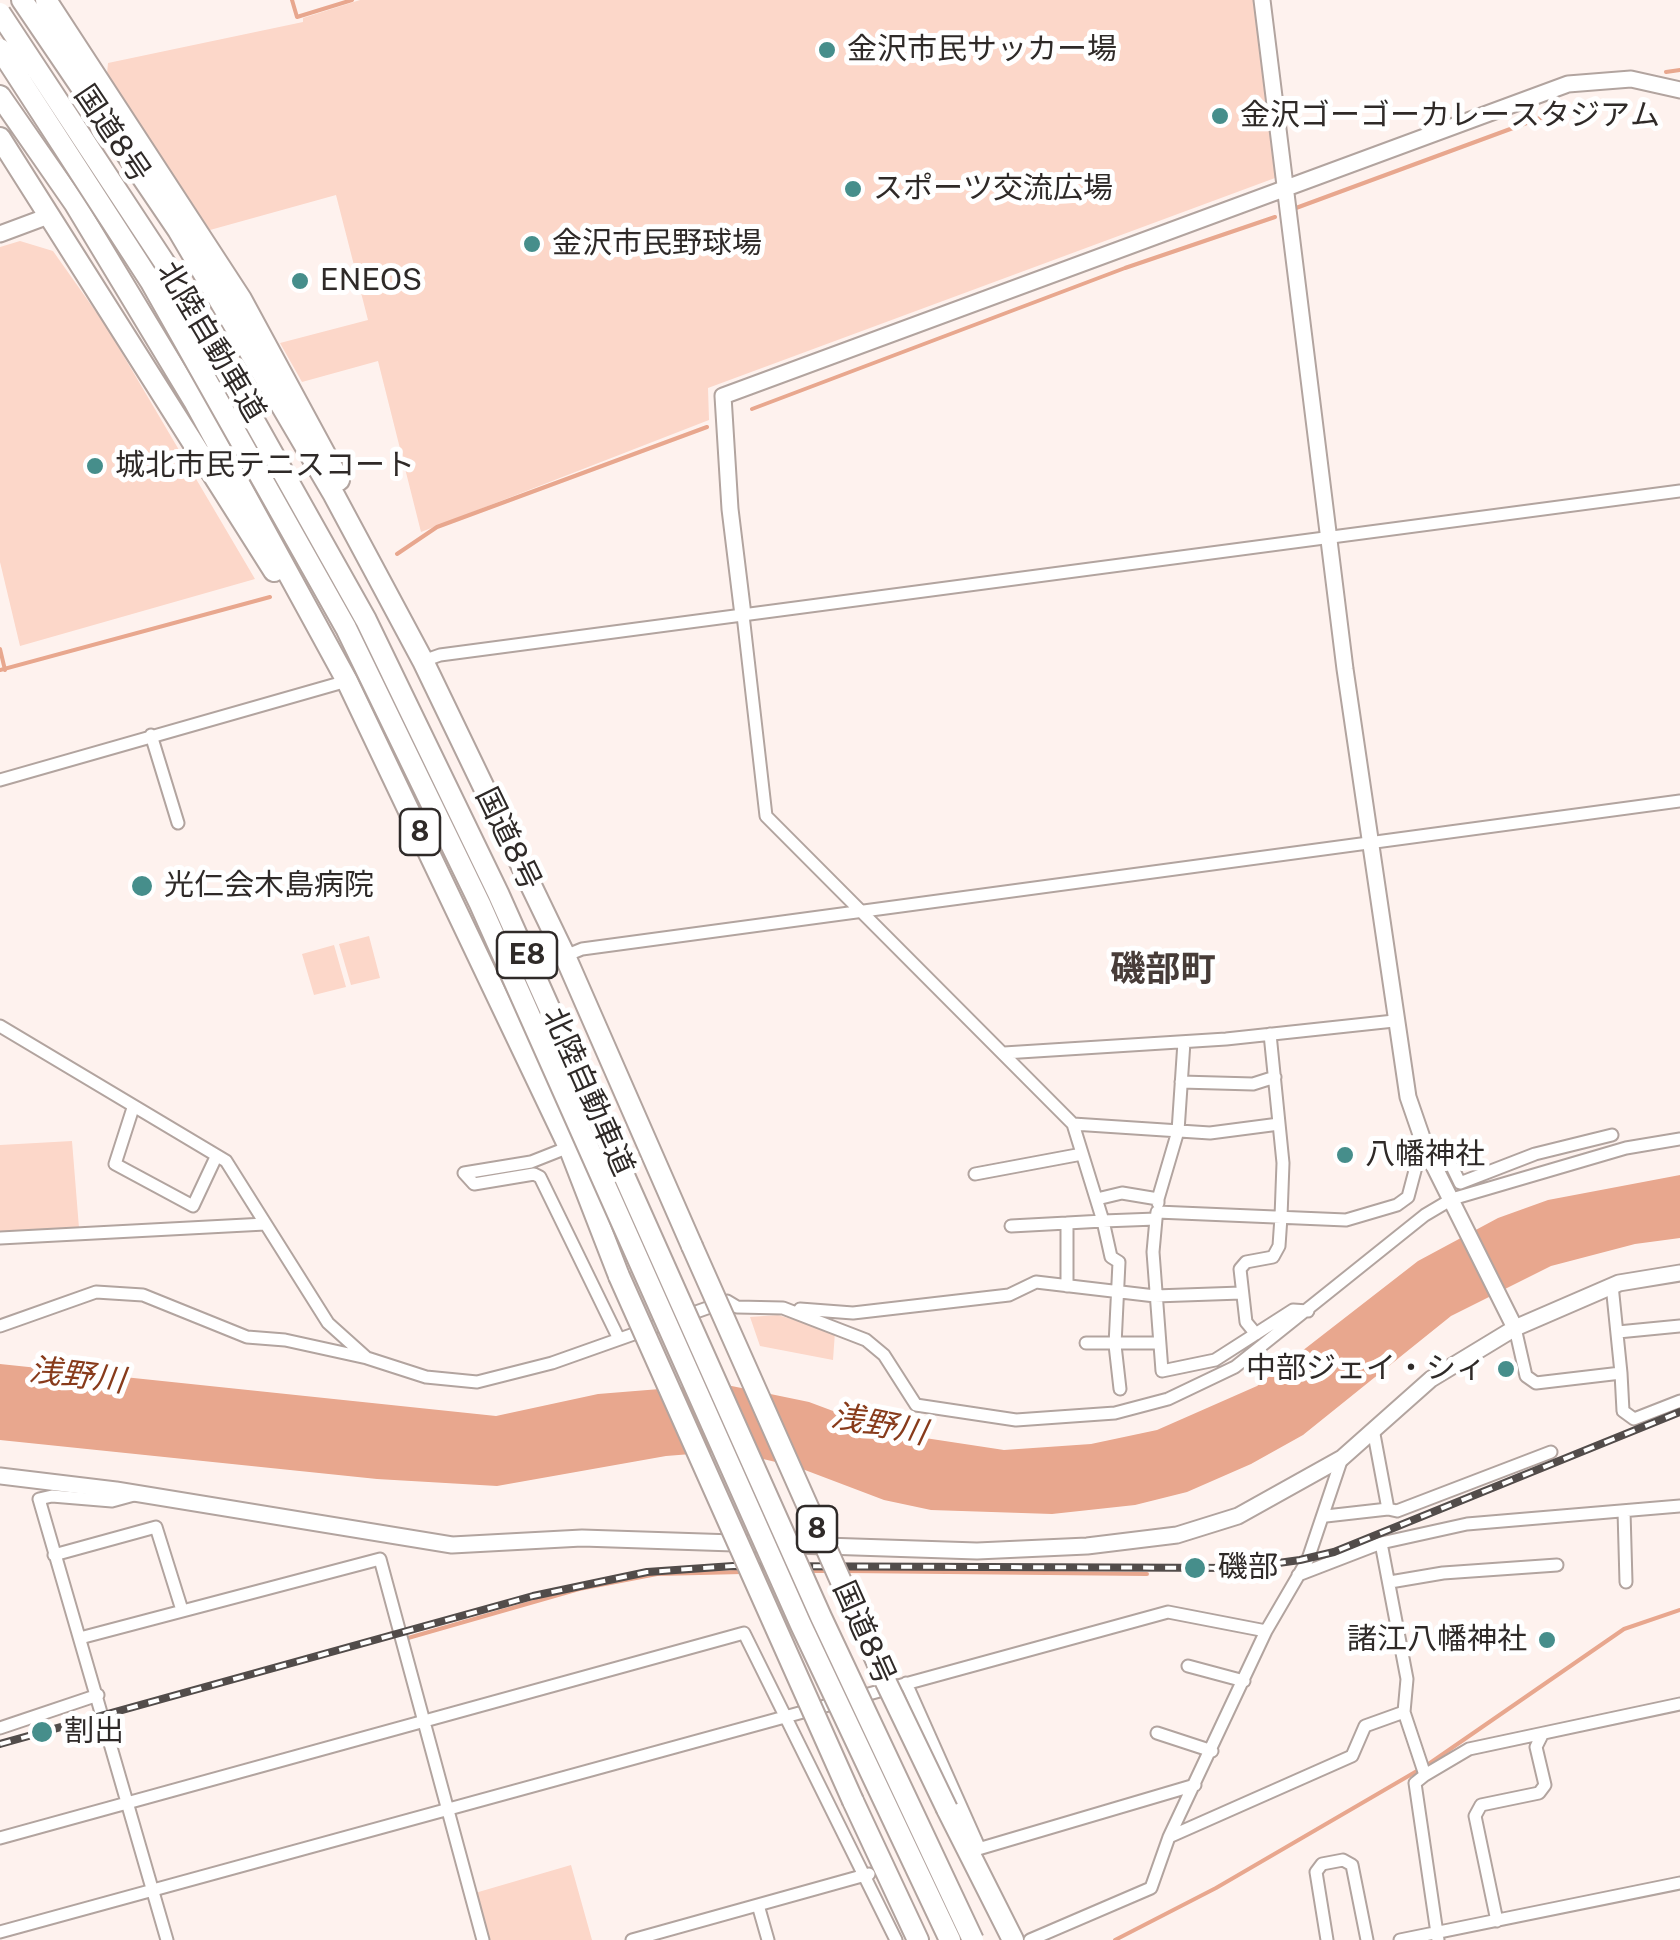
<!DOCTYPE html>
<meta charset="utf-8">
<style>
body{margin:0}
canvas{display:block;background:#fef2ee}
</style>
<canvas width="1680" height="1940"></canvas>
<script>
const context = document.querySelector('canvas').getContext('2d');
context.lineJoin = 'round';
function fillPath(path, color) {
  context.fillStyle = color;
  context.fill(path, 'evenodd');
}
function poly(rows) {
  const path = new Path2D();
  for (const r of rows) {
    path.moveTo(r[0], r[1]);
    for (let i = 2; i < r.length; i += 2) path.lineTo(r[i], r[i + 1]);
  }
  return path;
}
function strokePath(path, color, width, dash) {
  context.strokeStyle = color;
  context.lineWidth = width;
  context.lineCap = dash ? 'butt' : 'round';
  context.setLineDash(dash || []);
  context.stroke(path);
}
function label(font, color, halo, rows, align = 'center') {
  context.font = font + ' "Public Sans","Noto Sans JP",sans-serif';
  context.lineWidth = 10;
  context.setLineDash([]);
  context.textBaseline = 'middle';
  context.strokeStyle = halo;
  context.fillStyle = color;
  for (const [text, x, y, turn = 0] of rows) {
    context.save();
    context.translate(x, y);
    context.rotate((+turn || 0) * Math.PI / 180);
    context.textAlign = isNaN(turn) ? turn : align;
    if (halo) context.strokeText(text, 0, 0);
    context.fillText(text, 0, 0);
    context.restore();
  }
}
fillPath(poly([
 [360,0,1253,0,1275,178,708,388,709,420,421,532,378,361,302,382,280,343,368,320,336,195,210,230,107,74,108,63,303,22,303,18],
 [20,241,53,251,106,326,255,579,20,646,0,562,0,247],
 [369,936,380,978,351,985,339,944],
 [334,945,346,987,314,995,302,954],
 [72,1141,79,1228,0,1232,0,1145],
 [778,1315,835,1332,833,1360,760,1346,750,1317],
 [571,1865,592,1940,489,1940,475,1893]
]), '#fcd7c9');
fillPath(poly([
 [1680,1175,1680,1238,1635,1244,1551,1266,1451,1316,1303,1435,1251,1464,1187,1492,1135,1505,1052,1514,931,1510,884,1500,797,1467,729,1451,666,1456,497,1486,377,1479,0,1440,0,1364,496,1416,598,1394,722,1384,809,1402,892,1433,1004,1450,1091,1444,1157,1430,1257,1386,1418,1261,1498,1218,1548,1200]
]), '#e8a78e');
strokePath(poly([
 [292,0,297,17,352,0],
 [1666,72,1680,70],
 [1296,208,1570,107],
 [752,409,1125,268,1275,217],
 [397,554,437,527,707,427],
 [0,649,5,670],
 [0,670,270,597],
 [807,1571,827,1571],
 [847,1571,1147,1574],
 [408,1638,579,1589,657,1574,742,1572],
 [1430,1763,1624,1629,1680,1610],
 [1115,1940,1216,1888,1417,1771]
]), '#e8a78e', 4);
const street = poly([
 [743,615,766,816,1073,1124,1103,1221,1156,1219,1157,1212,1346,1220,1397,1205,1408,1197,1417,1163,1427,1152,1446,1154,1460,1183,1535,1154,1612,1135],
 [423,661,440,655,1680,491],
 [151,735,178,823],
 [0,780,347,681],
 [565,956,582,949,1680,801],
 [0,1026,226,1161,328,1323,367,1358,285,1340,247,1337,143,1295,96,1292,0,1326],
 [1004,1053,1226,1039,1394,1021],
 [1181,1082,1253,1084,1275,1077],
 [133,1108,115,1164,193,1206,216,1157],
 [1073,1124,1210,1133,1279,1124],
 [569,1147,531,1162,464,1173,474,1184,534,1174,540,1177,619,1339],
 [975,1174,1082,1154],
 [1097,1199,1122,1193,1158,1199,1158,1203],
 [1158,1199,1178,1131,1184,1042],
 [1156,1219,1153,1252,1162,1371,1215,1360,1293,1310,1308,1311],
 [1011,1226,1067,1223],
 [0,1238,265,1224],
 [1612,1285,1621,1373],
 [1067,1286,1067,1223,1103,1221,1111,1257,1119,1262,1115,1345,1120,1389],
 [800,1309,853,1313,1009,1295,1036,1282,1155,1296,1241,1293],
 [1515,1328,1526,1376,1536,1383,1621,1373,1623,1411,1634,1419,1680,1401],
 [1618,1332,1680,1326],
 [1256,1334,1246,1322,1240,1269,1246,1262,1273,1257,1279,1246,1281,1217,1283,1163,1270,1034],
 [1086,1343,1159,1343],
 [367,1358,426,1377,477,1382,552,1363,727,1301,737,1307,783,1308,866,1340,884,1355,916,1405,1016,1420,1115,1413,1168,1399,1235,1367,1425,1215,1452,1199,1626,1148,1680,1139],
 [134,1495,112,1501,52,1496,39,1499,167,1940],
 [1388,1509,1397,1511,1551,1452],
 [1624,1511,1626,1582],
 [1326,1516,1388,1509,1373,1429],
 [1381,1543,1407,1679,1404,1712,1425,1775,1415,1783,1438,1940],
 [54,1555,156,1527,182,1610],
 [1298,1575,1381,1543,1467,1524,1680,1506],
 [1390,1582,1443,1573,1557,1565],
 [80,1638,380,1559,483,1940],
 [1188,1666,1244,1681],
 [906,1683,979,1847],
 [0,1728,98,1695],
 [1157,1733,1212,1751],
 [1425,1775,1469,1749,1680,1704],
 [1169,1837,1352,1756,1365,1726,1404,1712],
 [0,1838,744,1633,896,1940],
 [968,1852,1195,1785],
 [758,1905,768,1940],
 [1497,1921,1475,1816,1481,1805,1539,1793,1545,1785,1536,1747,1542,1735],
 [0,1932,1168,1612,1266,1631],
 [632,1940,869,1874],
 [1030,1940,1151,1888,1169,1837,1266,1631,1308,1559,1342,1458],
 [1327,1940,1316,1872,1322,1864,1343,1860,1352,1865,1367,1940],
 [1400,1940,1680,1883]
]);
const secondary = poly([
 [1262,0,1345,669,1408,1097,1427,1152,1515,1328],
 [0,234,51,215],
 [743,615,730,509,723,396,1568,84,1631,79,1680,90],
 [0,1476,116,1490,452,1545,582,1538,977,1551,1087,1546,1177,1535,1238,1516,1342,1458,1431,1379,1515,1328,1619,1283,1680,1273]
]);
const highway = poly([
 [22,0,178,230,334,495,423,661,565,956,692,1246],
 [46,0,241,299,339,480],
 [0,96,75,204,194,401,347,681,569,1147,619,1276],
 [0,138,274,571],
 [853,1801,918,1940],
 [947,1809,1013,1940]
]);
strokePath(street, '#b2a49f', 15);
strokePath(secondary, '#b2a49f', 19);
strokePath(highway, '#b2a49f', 24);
strokePath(street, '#fff', 11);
strokePath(secondary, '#fff', 15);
strokePath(highway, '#fff', 20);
const rail = poly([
 [0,1744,533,1596,647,1572,733,1566,1242,1568,1300,1560,1334,1552,1680,1412]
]);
strokePath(rail, '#524c4a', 8);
strokePath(rail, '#fff', 4, [11]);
const highwayBridge = poly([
 [0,13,170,271,366,620,498,893,821,1617,973,1940],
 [0,49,151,282,346,628,480,904,801,1625,950,1940],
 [692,1246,883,1676,947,1809],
 [619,1276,853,1801]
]);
strokePath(highwayBridge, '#b2a49f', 24, []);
strokePath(highwayBridge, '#fff', 20);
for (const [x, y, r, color] of [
 [827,50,10,"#468e8b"],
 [1220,116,10,"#468e8b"],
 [853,189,10,"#468e8b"],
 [532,244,10,"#468e8b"],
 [300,281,10,"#468e8b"],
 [95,466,10,"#468e8b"],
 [142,886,12,"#468e8b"],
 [1345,1155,10,"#468e8b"],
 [1506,1369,10,"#468e8b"],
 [1195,1568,12,"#468e8b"],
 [1547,1640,10,"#468e8b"],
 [42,1732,12,"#468e8b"]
]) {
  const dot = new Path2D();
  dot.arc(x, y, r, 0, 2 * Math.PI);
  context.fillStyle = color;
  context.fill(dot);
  strokePath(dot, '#fff', 4);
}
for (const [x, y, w] of [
 [420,832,40],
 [527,955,60],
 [817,1529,40]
]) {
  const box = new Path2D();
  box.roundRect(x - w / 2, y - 23, w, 46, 8);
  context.fillStyle = '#fff';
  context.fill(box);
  strokePath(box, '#2f2a28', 2.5);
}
label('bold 28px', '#2f2a28', null, [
 ["8",420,832],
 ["E8",527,955],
 ["8",817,1529]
]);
label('30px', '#2f2a28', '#fff', [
 ["金沢市民サッカー場",847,50],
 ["金沢ゴーゴーカレースタジアム",1240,116],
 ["スポーツ交流広場",873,189],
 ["金沢市民野球場",552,244],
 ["ENEOS",320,281],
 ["城北市民テニスコート",115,466],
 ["光仁会木島病院",164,886],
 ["八幡神社",1365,1155],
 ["中部ジェイ・シィ",1486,1369,"right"],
 ["磯部",1218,1568],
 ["諸江八幡神社",1527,1640,"right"],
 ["割出",64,1732]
], 'left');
label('30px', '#2f2a28', '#fff', [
 ["国道8号",112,134,56],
 ["北陸自動車道",211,342,59],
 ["国道8号",508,839,64],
 ["北陸自動車道",588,1092,66],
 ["国道8号",864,1633,66]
]);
label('italic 32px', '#883b1b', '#fff', [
 ["浅野川",77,1376,7],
 ["浅野川",879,1425,11]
]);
label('bold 35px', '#473c38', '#fff', [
 ["磯部町",1163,970]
]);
</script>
